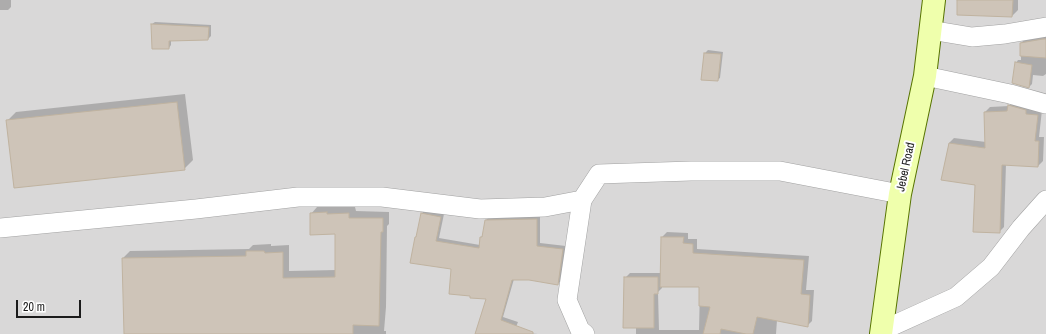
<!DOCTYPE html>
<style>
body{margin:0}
#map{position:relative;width:1046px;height:334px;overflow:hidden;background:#eeebdf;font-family:"Archivo Narrow",sans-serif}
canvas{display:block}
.scale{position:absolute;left:16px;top:300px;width:65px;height:18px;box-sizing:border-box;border:2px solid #1b1b1b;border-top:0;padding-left:5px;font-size:12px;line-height:14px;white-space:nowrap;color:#1b1b1b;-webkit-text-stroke:3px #fff;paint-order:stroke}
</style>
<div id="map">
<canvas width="1046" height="334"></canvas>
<div class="scale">20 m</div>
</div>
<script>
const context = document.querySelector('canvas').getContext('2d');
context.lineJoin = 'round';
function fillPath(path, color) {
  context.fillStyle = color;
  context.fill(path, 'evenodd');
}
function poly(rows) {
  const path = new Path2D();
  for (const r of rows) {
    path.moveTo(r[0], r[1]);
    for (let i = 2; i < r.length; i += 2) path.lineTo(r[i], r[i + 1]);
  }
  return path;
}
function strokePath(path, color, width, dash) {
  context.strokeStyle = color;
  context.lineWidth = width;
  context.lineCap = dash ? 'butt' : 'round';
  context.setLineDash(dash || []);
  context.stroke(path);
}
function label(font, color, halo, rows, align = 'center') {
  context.font = font + ' "Archivo Narrow",sans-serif';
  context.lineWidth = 4;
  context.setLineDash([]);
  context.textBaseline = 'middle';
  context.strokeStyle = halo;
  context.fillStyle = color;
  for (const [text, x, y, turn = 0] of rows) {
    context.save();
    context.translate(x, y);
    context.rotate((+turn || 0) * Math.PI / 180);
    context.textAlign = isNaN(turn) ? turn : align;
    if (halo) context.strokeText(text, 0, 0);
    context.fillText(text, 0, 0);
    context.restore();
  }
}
fillPath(poly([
 [0,0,1046,0,1046,334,0,334]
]), '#d9d8d8');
fillPath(poly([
 [0,0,11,0,11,7,8,10,0,10],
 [986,0,1018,0,1018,10,1012,16,985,15],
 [155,22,211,25,211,36,208,39,171,40,171,45,169,48,152,24],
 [1046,36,1046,74,1043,76,1033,75,1032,84,1029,87,1016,63,1018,60,1021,60,1021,43,1024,40],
 [708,50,723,52,720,78,717,80,702,79,705,53],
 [185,94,193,160,184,169,7,121,16,112],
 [1014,100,1042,110,1039,137,1044,137,1043,161,1038,166,1006,164,1004,227,999,232,976,185,942,179,949,143,954,138,986,142,985,112,990,107,1009,106],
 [317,207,355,207,356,211,389,212,389,224,387,226,386,307,384,331,386,331,386,334,126,334,123,258,130,251,249,249,253,245,271,244,271,246,289,245,289,271,336,270,336,233,311,214],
 [425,210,444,214,439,238,480,245,481,237,484,235,486,220,489,217,540,216,540,243,566,246,561,281,557,284,529,279,514,279,503,317,518,322,514,332,538,334,475,334,487,298,416,237,417,236,422,213],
 [667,232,688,233,688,239,697,239,697,249,809,256,806,290,814,290,812,321,808,325,777,320,776,334,636,334,636,327,625,278,630,273,662,273,662,237],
 [662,286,700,286,699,330,659,330,658,292,662,288]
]), '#0003');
const building = poly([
 [957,0,1013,0,1012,17,957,15,957,0],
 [151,24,209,27,208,40,169,41,169,49,152,49,151,24],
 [1043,39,1046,39,1046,58,1020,56,1020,43,1043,39],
 [704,53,721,54,718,81,701,80,704,53],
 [1015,62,1032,65,1029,88,1012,83,1015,62],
 [177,102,185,170,14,188,6,120,177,102],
 [1008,105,1026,110,1026,114,1038,115,1035,141,1039,141,1038,167,1002,165,1000,233,973,232,975,185,941,180,949,143,985,148,984,112,1007,111,1008,105],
 [327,212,327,214,349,213,349,218,383,218,383,232,381,232,379,326,353,325,353,334,124,334,122,258,246,256,246,251,264,251,265,253,283,252,283,278,335,277,335,234,310,235,310,213,327,212],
 [421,213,441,217,436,241,479,248,480,237,482,237,485,220,537,219,537,246,563,249,558,285,529,280,512,280,501,320,533,332,533,334,475,334,486,299,470,298,470,296,449,294,451,269,410,263,415,237,416,237,421,213],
 [661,237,684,237,683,243,693,244,693,253,804,260,801,294,810,295,808,327,757,317,753,334,746,334,721,329,720,334,703,334,710,307,699,306,699,287,660,287,661,237],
 [624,277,658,277,658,294,654,294,654,328,623,328,624,277]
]);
fillPath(building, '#cec4b8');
strokePath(building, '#c0b3a0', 1);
const street = poly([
 [930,30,972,37,1005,34,1046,27],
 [925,76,1010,94,1046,104],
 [582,200,567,300,580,330,585,334],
 [0,228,196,209,298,197,382,197,480,209,545,207,582,200,599,174,691,171,780,171,900,194],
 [881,331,956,297,991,267,1021,228,1046,200]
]);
const secondary = poly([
 [881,334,900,194,925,76,934,0]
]);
strokePath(street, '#a2a2a2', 20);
strokePath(secondary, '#577400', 24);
strokePath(street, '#fff', 19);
strokePath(secondary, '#efffac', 22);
label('12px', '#1b1b1b', '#fff', [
 ["Jebel Road",906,167,-78]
]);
</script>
